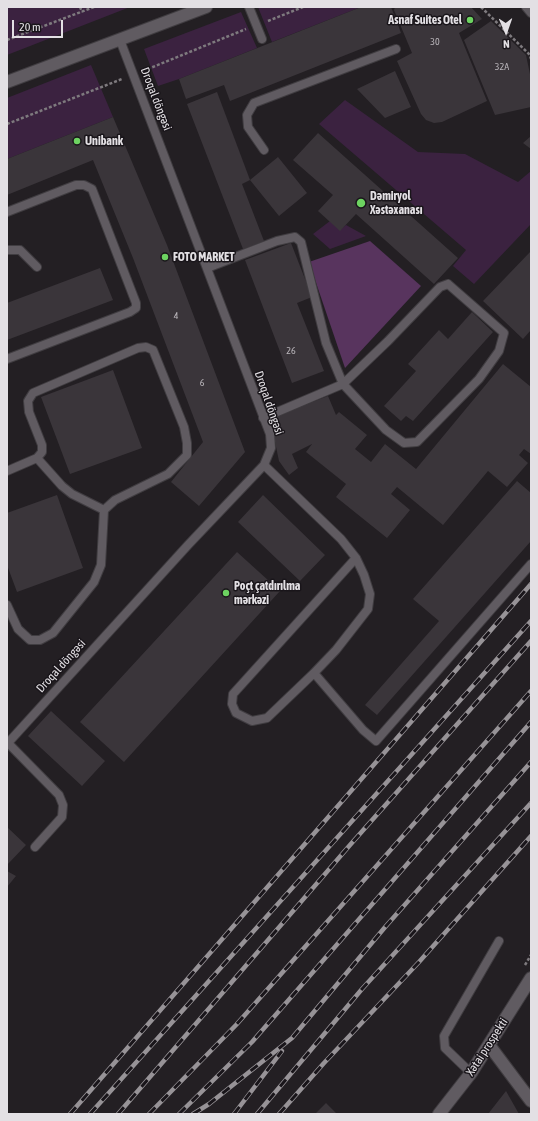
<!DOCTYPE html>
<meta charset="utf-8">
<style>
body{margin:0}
#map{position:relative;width:538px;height:1121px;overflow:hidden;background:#231f23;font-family:"Asap Condensed",sans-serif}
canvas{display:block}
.frame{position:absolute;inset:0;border:8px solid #e3e0e4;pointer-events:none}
.north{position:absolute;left:486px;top:12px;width:40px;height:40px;-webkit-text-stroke:3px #19151a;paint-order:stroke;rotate:178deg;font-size:11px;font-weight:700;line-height:16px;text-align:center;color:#e3e0e4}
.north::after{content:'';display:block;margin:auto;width:14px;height:18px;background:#e3e0e4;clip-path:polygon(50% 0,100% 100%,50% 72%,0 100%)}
.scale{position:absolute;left:12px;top:20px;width:51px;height:18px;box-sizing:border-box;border:2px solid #e3e0e4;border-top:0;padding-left:5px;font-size:12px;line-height:14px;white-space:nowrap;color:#e3e0e4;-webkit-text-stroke:3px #19151a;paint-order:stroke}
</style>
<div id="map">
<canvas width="538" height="1121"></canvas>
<div class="frame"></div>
<div class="north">N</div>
<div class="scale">20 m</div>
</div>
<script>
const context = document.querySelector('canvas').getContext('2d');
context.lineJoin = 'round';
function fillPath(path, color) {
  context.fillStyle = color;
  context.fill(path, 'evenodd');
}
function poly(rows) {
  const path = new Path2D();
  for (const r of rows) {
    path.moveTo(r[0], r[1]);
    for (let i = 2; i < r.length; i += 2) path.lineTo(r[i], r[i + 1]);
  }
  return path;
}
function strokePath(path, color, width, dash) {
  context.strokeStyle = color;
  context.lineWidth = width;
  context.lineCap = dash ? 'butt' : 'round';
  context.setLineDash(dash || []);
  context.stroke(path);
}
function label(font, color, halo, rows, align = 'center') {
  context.font = font + ' "Asap Condensed",sans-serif';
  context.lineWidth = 3;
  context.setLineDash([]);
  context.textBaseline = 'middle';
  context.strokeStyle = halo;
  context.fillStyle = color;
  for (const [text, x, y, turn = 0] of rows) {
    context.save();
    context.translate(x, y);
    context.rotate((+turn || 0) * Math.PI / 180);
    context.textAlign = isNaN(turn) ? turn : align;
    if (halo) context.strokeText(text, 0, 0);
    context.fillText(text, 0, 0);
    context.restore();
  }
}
fillPath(poly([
 [7,7,130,7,7,55],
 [258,7,361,7,272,42],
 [241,12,257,48,179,79,158,86,144,49],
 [91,65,113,117,7,159,7,98],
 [345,100,418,152,465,154,518,182,531,171,531,224,474,284,453,266,466,250,319,124],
 [330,221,340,230,346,225,366,236,330,249,313,234]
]), '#3b2240');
fillPath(poly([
 [370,241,421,286,345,368,309,262]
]), '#58345e');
fillPath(poly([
 [361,7,391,7,401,33,230,101,224,85,186,99,179,79],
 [395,7,471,7,482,19,459,33,487,101,442,122,434,123,426,120,421,114,397,61,412,53,394,10],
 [491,21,526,55,531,79,531,107,495,115,464,40],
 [395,71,411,107,385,118,357,89],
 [217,92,250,180,242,184,264,241,243,249,187,104],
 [113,117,167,245,245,452,199,506,171,482,203,442,133,258,93,160,7,195,7,159],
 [318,133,458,258,434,284,356,214,340,231,318,211,333,195,293,160],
 [531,136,531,149,523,143],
 [278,157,307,193,279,216,250,180],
 [291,243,312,297,297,303,324,371,292,383,245,260],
 [531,251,531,330,523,339,483,301],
 [100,268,113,300,7,340,7,303],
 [472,312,493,332,413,421,406,416,401,421,384,406,416,371,408,364,439,330,448,339],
 [503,364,531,387,531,454,524,449,519,455,528,463,507,487,488,471,443,525,397,487,391,494,410,510,387,538,336,497,346,484,306,452,312,444,292,454,298,468,289,475,279,461,270,418,328,396,336,415,339,412,367,435,355,449,371,462,385,444,416,469],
 [113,370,142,448,70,474,41,397],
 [517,481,531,493,531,541,377,715,365,705,439,621,413,599],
 [57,495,83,568,17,592,7,565,7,513],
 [263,495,325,555,300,581,238,522],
 [237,552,280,591,124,762,80,722],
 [51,711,105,761,82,786,28,736],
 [7,827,26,845,7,865],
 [7,871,16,876,7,887],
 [506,1091,519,1114,488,1114],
 [326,1103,337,1114,315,1114]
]), '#3a353a');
const lane = poly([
 [249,7,262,39],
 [526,7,531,13],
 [264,150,248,127,247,115,254,103,396,49],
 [7,212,76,185,84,185,92,189,136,303,136,308,130,312,7,359],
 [7,250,20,250,37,267],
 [207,268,277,241,295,237,301,242,326,343,343,384,263,418],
 [448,284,504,333,499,351,479,379,417,442,404,443,386,430,343,384,388,341,440,287,448,284],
 [37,458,62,486,72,494,104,510],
 [264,465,341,539,356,558,364,575,370,594,368,609,336,650,314,673,363,730,376,741,531,564],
 [7,471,37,458,42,452,42,445,29,412,28,401,33,393,138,348,146,347,153,350,184,427,187,443,187,455,168,474,115,500,104,510,101,565,94,582,53,633,40,640,30,640,18,629,7,605],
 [314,673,267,718,252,721,236,713,232,704,233,694,356,558],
 [8,743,59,795,63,805,62,817,35,847],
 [7,744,188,545,264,465,271,448,270,434,120,40],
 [471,1073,445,1048,444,1036,499,941]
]);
const secondary = poly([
 [7,82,206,7],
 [489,1045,531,1101],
 [439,1114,471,1073,531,978]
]);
strokePath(lane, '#403d41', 10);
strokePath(secondary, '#403d41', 14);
strokePath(poly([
 [80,7,82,12],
 [481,7,530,55,531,59],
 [268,21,303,7],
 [7,40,94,7],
 [143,71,246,29],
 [7,124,122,79],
 [525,965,531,955]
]), '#7e7a7e', 2.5, [3, 2]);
strokePath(lane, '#605b61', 8);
strokePath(secondary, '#605b61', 12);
const rail = poly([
 [70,1114,531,584],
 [90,1114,531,621],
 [118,1114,350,845,531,641],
 [149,1114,236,1025,531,691],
 [179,1114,252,1042,531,722],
 [193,1114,209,1104,292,1038,386,926,531,762],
 [234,1114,282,1051],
 [257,1114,362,989,531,803],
 [279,1114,324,1063,419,962,531,836]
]);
strokePath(rail, '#979397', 4.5);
strokePath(rail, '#19151a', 3, [9]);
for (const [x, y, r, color] of [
 [470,20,4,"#6dd361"],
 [77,141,4,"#6dd361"],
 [361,203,5,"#6dd361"],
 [165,257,4,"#6dd361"],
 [226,593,4,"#6dd361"]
]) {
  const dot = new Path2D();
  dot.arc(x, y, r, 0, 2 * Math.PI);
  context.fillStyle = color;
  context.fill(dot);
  strokePath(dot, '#19151a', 1.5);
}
label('10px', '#b9b5ba', null, [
 ["30",435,42],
 ["32A",502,67],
 ["4",176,316],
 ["26",291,351],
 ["6",202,383]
]);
label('bold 12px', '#e3e0e4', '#19151a', [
 ["Asnaf Suites Otel",462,20,"right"],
 ["Unibank",85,141],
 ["Dəmiryol",370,196],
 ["Xəstəxanası",370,210],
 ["FOTO MARKET",173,257],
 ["Poçt çatdırılma",234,586],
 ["mərkəzi",234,600]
], 'left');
label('12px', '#e3e0e4', '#19151a', [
 ["Droqal döngəsi",156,99,69],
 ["Droqal döngəsi",269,403,71],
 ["Droqal döngəsi",61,666,-48],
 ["Xətai prospekti",487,1047,-57]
]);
</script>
